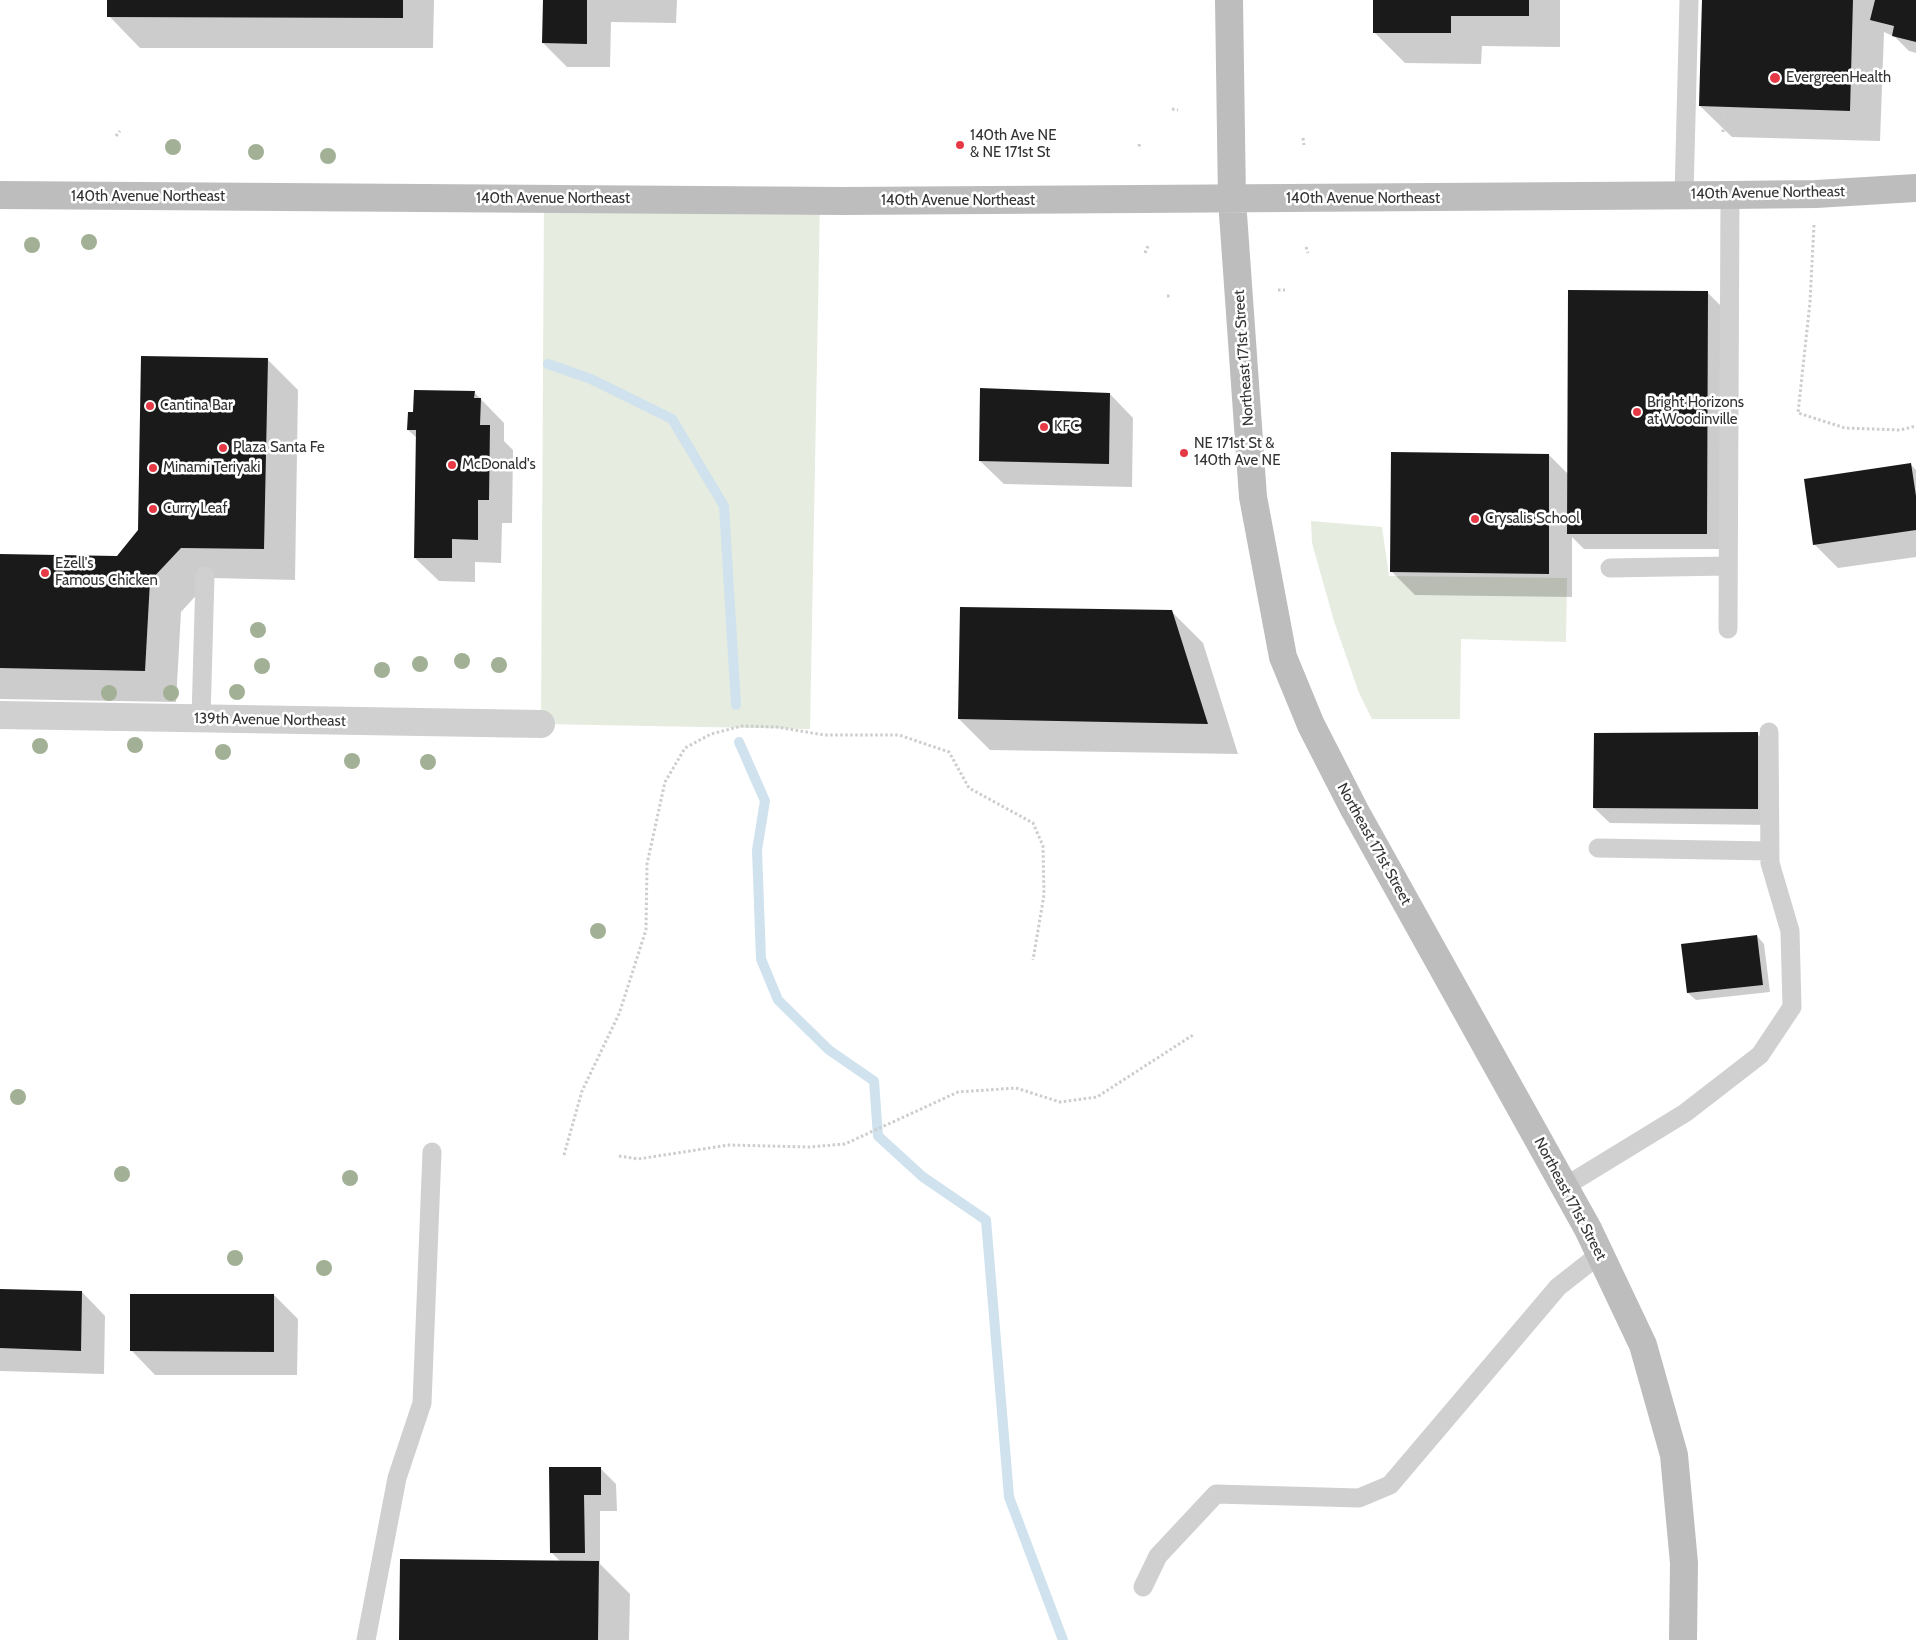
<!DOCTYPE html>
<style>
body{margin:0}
canvas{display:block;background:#fff}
</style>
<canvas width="1916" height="1640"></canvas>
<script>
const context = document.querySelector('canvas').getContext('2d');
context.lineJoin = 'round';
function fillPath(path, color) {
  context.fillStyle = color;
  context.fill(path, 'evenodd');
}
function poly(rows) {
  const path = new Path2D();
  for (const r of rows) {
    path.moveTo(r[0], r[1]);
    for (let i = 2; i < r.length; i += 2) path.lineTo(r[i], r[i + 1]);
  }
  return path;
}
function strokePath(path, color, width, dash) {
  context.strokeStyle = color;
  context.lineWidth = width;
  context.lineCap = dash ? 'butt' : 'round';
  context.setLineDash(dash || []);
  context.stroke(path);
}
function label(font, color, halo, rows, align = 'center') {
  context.font = font + ' Cabin,sans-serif';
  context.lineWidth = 5;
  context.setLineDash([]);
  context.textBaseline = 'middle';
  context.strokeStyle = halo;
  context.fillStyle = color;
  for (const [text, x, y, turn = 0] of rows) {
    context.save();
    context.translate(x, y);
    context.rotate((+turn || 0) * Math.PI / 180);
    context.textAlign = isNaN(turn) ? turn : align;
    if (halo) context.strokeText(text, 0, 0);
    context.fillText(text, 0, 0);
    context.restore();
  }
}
fillPath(poly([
 [544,199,820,201,810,729,541,724],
 [1311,521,1382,527,1389,576,1567,578,1566,642,1461,639,1460,719,1372,719,1359,693,1334,621,1312,543]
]), '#e6ecdf');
fillPath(poly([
 [109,0,434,0,433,48,140,48,109,16],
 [544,0,677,0,676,23,611,22,610,67,567,67,543,43],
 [1374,0,1560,0,1560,47,1482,46,1481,64,1405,63,1374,32],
 [1703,0,1916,0,1916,53,1909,51,1895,37,1884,32,1880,141,1732,137,1700,106],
 [1707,292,1723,308,1722,549,1584,549,1572,537,1572,597,1415,595,1391,571,1549,455,1569,475],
 [267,359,298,390,295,580,212,578,181,612,176,702,0,699,0,556,118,558],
 [474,392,504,423,504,441,513,450,512,523,502,523,501,563,475,562,475,582,439,581,415,558,417,438,408,430],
 [1110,394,1133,418,1132,487,1004,484,980,461],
 [1911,465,1916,470,1916,557,1838,568,1814,544],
 [1172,612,1203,643,1238,754,990,750,959,719],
 [1757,734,1773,749,1773,825,1610,823,1594,808],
 [1757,936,1764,944,1770,992,1696,1000,1688,993],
 [0,1290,82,1292,105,1316,104,1374,0,1371],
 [274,1295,298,1319,297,1375,155,1375,132,1351],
 [600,1468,616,1484,617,1511,600,1511,600,1564,630,1594,629,1640,400,1640,561,1562,551,1552,550,1469]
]), '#0003');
strokePath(poly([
 [548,364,591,379,672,419,724,506,736,705],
 [739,742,765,801,757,850,761,959,778,1000,829,1050,874,1081,878,1136,923,1177,986,1220,1009,1497,1063,1640]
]), '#cfe2ee', 10);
fillPath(poly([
 [107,0,403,0,403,18,107,17],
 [543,0,587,0,587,44,542,43],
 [1373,0,1529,0,1529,16,1451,16,1451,33,1373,33],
 [1702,0,1853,0,1850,111,1699,106],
 [1875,0,1916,0,1916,42,1892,36,1894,26,1870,20],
 [1568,290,1708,291,1707,534,1567,534],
 [141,356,268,358,264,549,181,548,150,581,145,671,0,668,0,554,117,556,138,530],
 [980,388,1110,393,1109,464,979,461],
 [414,390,475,391,474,398,481,398,480,425,490,425,489,500,478,500,478,540,452,539,452,558,414,558,416,430,407,430,408,412,413,412],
 [1391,452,1549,454,1549,574,1390,572],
 [1911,463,1916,496,1916,530,1813,545,1804,479],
 [960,607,1172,610,1208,724,958,719],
 [1758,732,1758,809,1593,808,1594,733],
 [1757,935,1763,985,1687,993,1681,944],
 [0,1289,82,1291,81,1351,0,1348],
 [130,1294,274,1294,274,1352,130,1351],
 [549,1467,601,1467,601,1495,584,1495,585,1553,550,1553],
 [400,1559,599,1561,598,1640,399,1640]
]), '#1a1a1a');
strokePath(poly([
 [1172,109,1178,110],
 [1723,132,1723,112,1774,113,1775,109],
 [116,136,120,131],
 [1303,138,1304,145],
 [1139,144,1140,149],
 [1814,225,1810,302,1798,413,1845,428,1900,430,1916,426],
 [1306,247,1308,253],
 [1145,253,1148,246],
 [1278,290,1285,290],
 [1167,296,1172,296],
 [564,1155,582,1091,619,1014,646,930,647,864,665,782,685,748,711,734,742,726,777,727,824,735,899,735,949,752,969,788,1033,823,1043,846,1044,895,1033,960],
 [619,1156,638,1159,729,1145,809,1147,845,1144,958,1092,1016,1088,1060,1102,1097,1097,1193,1035]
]), '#cdcdcd', 3, [2.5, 2.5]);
strokePath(poly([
 [1684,195,1689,0],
 [1610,568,1728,566],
 [1728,629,1730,195],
 [201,718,205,576],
 [1598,848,1770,851],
 [1564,1187,1685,1113,1760,1055,1792,1007,1790,931,1770,863,1769,732],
 [1143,1587,1158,1556,1216,1494,1359,1498,1390,1485,1558,1287,1600,1254],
 [366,1640,397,1478,422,1403,432,1152]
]), '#d0d0d0', 19);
strokePath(poly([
 [0,715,541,724]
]), '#d0d0d0', 28);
strokePath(poly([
 [1229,0,1232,200,1253,497,1283,657,1311,725,1354,809,1588,1229,1643,1345,1674,1455,1684,1563,1683,1640],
 [0,195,843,201,1730,195,1816,194,1916,188]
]), '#bdbdbd', 28);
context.fillStyle = '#a2b095';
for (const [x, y] of [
 [173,147],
 [256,152],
 [328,156],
 [89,242],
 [32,245],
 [258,630],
 [462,661],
 [420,664],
 [499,665],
 [262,666],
 [382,670],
 [237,692],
 [109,693],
 [171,693],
 [135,745],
 [40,746],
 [223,752],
 [352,761],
 [428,762],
 [598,931],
 [18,1097],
 [122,1174],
 [350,1178],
 [235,1258],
 [324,1268]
]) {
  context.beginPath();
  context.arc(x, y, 8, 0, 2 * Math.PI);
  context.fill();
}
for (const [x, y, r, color] of [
 [1775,78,6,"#e63946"],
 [960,145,5,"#e63946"],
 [150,406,5,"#e63946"],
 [1637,412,5,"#e63946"],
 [1044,427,5,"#e63946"],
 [223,448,5,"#e63946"],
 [1184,453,5,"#e63946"],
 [452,465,5,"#e63946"],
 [153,468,5,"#e63946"],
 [153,509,5,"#e63946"],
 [1475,519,5,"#e63946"],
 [45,573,5,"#e63946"]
]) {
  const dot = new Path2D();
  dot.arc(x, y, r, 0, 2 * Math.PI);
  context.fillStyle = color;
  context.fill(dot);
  strokePath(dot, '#fff', 2);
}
label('15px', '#333', '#fff', [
 ["EvergreenHealth",1786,78],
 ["140th Ave NE",970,136],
 ["& NE 171st St",970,153],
 ["Bright Horizons",1647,403],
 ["at Woodinville",1647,420],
 ["Cantina Bar",160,406],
 ["KFC",1054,427],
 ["NE 171st St &",1194,444],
 ["140th Ave NE",1194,461],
 ["Plaza Santa Fe",233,448],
 ["McDonald's",462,465],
 ["Minami Teriyaki",163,468],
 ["Curry Leaf",163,509],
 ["Crysalis School",1485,519],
 ["Ezell's",55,564],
 ["Famous Chicken",55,581]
], 'left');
label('15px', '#333', '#fff', [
 ["140th Avenue Northeast",1768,193,-1],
 ["140th Avenue Northeast",148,197],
 ["140th Avenue Northeast",553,199],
 ["140th Avenue Northeast",1363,199],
 ["140th Avenue Northeast",958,201],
 ["Northeast 171st Street",1244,358,-94],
 ["139th Avenue Northeast",270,720,1],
 ["Northeast 171st Street",1374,844,61],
 ["Northeast 171st Street",1570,1199,62]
]);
</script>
